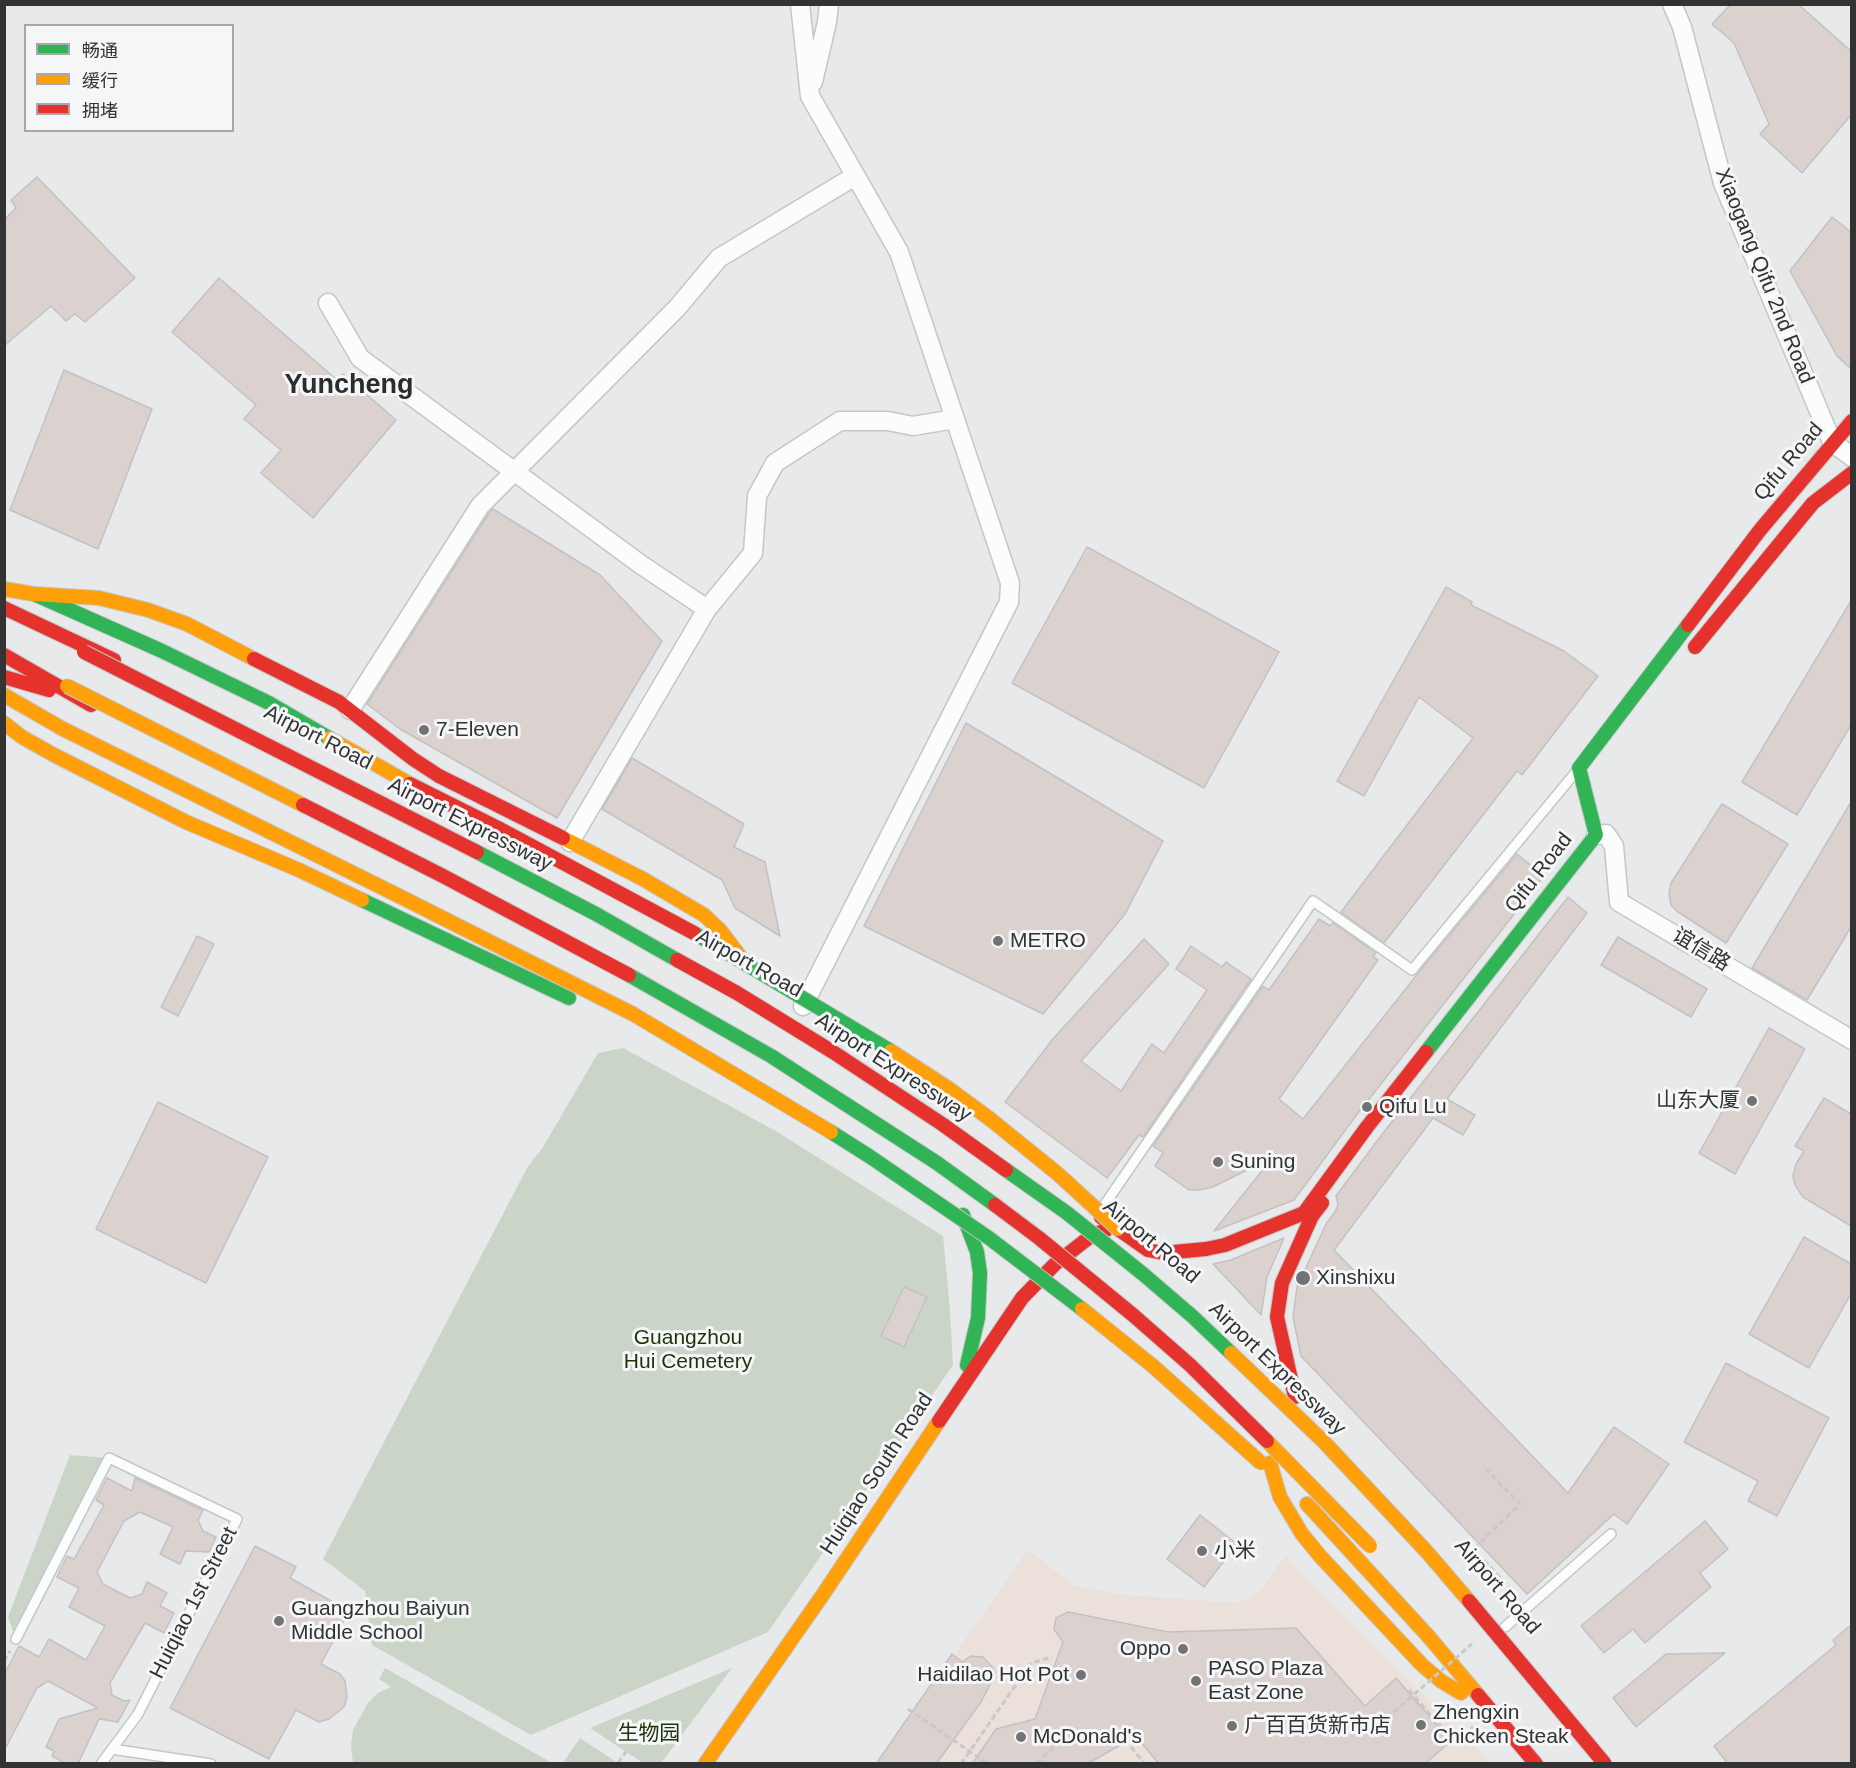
<!DOCTYPE html>
<meta charset="utf-8">
<style>
body{margin:0}
#map{position:relative;width:1856px;height:1768px;overflow:hidden;background:#e7e9ea;font-family:Arial,"Noto Sans SC",sans-serif}
canvas{display:block}
.frame{position:absolute;inset:0;border:6px solid #333334;pointer-events:none}
.legend{position:absolute;left:24px;top:24px;width:210px;height:108px;box-sizing:border-box;background:#f4f6f8;border:2px solid #a7a8aa;margin:0;padding:8px 10px;list-style:none;font-size:18px;color:#333334}
.legend li{display:flex;align-items:center;gap:12px;height:30px}
.legend b{width:30px;border:2px solid #a7a8aa}
</style>
<div id="map">
<canvas width="1856" height="1768"></canvas>
<div class="frame"></div>
<ul class="legend">
<li><b style="height:8px;background:#30b455"></b>畅通</li>
<li><b style="height:8px;background:#ff9f0a"></b>缓行</li>
<li><b style="height:8px;background:#e5322d"></b>拥堵</li>
</ul>
</div>
<script>
const context = document.querySelector('canvas').getContext('2d');
context.lineJoin = 'round';
function fillPath(path, color) {
  context.fillStyle = color;
  context.fill(path, 'evenodd');
}
function poly(rows) {
  const path = new Path2D();
  for (const r of rows) {
    path.moveTo(r[0], r[1]);
    for (let i = 2; i < r.length; i += 2) path.lineTo(r[i], r[i + 1]);
  }
  return path;
}
function strokePath(path, color, width, dash) {
  context.strokeStyle = color;
  context.lineWidth = width;
  context.lineCap = dash ? 'butt' : 'round';
  context.setLineDash(dash || []);
  context.stroke(path);
}
function label(font, color, halo, rows, align = 'center') {
  context.font = font + ' Arial,"Noto Sans SC",sans-serif';
  context.lineWidth = 6;
  context.setLineDash([]);
  context.textBaseline = 'middle';
  context.strokeStyle = halo;
  context.fillStyle = color;
  for (const [text, x, y, turn = 0] of rows) {
    context.save();
    context.translate(x, y);
    context.rotate((+turn || 0) * Math.PI / 180);
    context.textAlign = isNaN(turn) ? turn : align;
    if (halo) context.strokeText(text, 0, 0);
    context.fillText(text, 0, 0);
    context.restore();
  }
}
fillPath(poly([
 [1028,1550,1075,1586,1125,1595,1238,1603,1259,1592,1285,1556,1492,1763,878,1764]
]), '#ebe1da');
fillPath(poly([
 [623,1048,774,1130,943,1236,950,1310,953,1365,768,1632,531,1735,372,1645,365,1591,323,1559,527,1168,543,1147,598,1053],
 [70,1455,109,1458,16,1639,8,1617],
 [385,1668,552,1763,353,1763,351,1746,353,1730,368,1703,378,1693,391,1687,379,1679],
 [732,1668,661,1763,643,1763,590,1728],
 [580,1738,618,1763,619,1763,567,1764,564,1761]
]), '#cbd5c7');
const building = poly([
 [1731,4,1798,4,1851,51,1851,115,1802,173,1760,134,1769,124,1734,43,1712,24,1731,4],
 [37,177,135,278,85,322,75,314,66,321,51,306,4,346,4,220,16,208,11,200,37,177],
 [1832,217,1851,232,1851,369,1837,356,1790,271,1832,217],
 [219,278,336,379,343,374,396,420,313,518,261,473,281,450,244,419,256,405,172,332,219,278],
 [64,370,152,409,98,549,10,510,64,370],
 [493,509,600,575,662,641,557,818,400,729,367,704,489,513,493,509],
 [1087,547,1279,652,1204,788,1012,683,1087,547],
 [1446,587,1472,602,1471,605,1564,651,1598,676,1522,775,1517,771,1384,943,1341,912,1473,738,1419,697,1364,796,1337,781,1446,587],
 [1851,601,1851,725,1797,815,1742,782,1851,601],
 [966,723,1163,841,1125,914,1043,1014,864,926,966,723],
 [632,758,744,824,734,847,765,862,780,936,735,908,722,880,602,809,632,758],
 [1851,802,1851,927,1807,1000,1752,968,1851,802],
 [1722,804,1788,844,1726,943,1678,912,1671,905,1669,894,1671,883,1722,804],
 [1517,854,1544,876,1355,1117,1294,1200,1214,1231,1273,1157,1213,1187,1199,1190,1189,1190,1155,1166,1163,1153,1153,1146,1263,986,1269,990,1319,919,1330,926,1333,923,1376,953,1373,957,1378,960,1279,1099,1303,1119,1419,972,1517,854],
 [1568,897,1587,913,1447,1099,1475,1115,1463,1135,1433,1118,1334,1250,1568,1493,1614,1427,1669,1464,1627,1524,1614,1514,1527,1594,1301,1356,1293,1317,1297,1287,1326,1224,1335,1212,1338,1204,1336,1196,1380,1137,1568,897],
 [197,936,214,944,178,1016,161,1007,197,936],
 [1618,937,1707,989,1691,1017,1601,965,1618,937],
 [1144,939,1169,964,1081,1061,1121,1091,1152,1044,1164,1053,1207,990,1176,969,1191,946,1222,967,1226,962,1251,979,1143,1137,1139,1135,1107,1178,1005,1102,1052,1040,1144,939],
 [1769,1028,1805,1049,1735,1174,1699,1153,1769,1028],
 [1824,1098,1851,1114,1851,1226,1803,1197,1795,1185,1793,1176,1796,1164,1804,1151,1795,1146,1824,1098],
 [158,1102,268,1157,206,1283,96,1229,158,1102],
 [1804,1237,1851,1264,1851,1294,1809,1368,1749,1334,1804,1237],
 [1284,1238,1267,1277,1261,1315,1213,1264,1231,1260,1284,1238],
 [904,1287,927,1297,904,1347,881,1336,904,1287],
 [1726,1363,1829,1418,1777,1516,1748,1501,1758,1481,1684,1442,1726,1363],
 [107,1478,132,1491,135,1478,203,1510,198,1520,203,1531,216,1537,209,1552,186,1551,180,1564,160,1554,173,1527,140,1512,124,1521,97,1572,103,1584,130,1598,142,1594,147,1582,167,1593,160,1606,174,1613,164,1633,145,1623,110,1683,112,1695,124,1701,130,1700,118,1722,99,1719,78,1764,67,1764,52,1756,54,1751,46,1747,59,1719,98,1708,48,1681,37,1688,4,1751,4,1675,19,1646,39,1657,49,1639,86,1660,105,1626,69,1607,79,1588,57,1577,67,1556,74,1559,104,1505,96,1500,107,1478],
 [1200,1515,1237,1544,1204,1587,1167,1559,1200,1515],
 [1705,1521,1728,1549,1700,1573,1711,1587,1645,1643,1633,1629,1604,1653,1581,1626,1705,1521],
 [255,1546,296,1567,290,1578,349,1611,321,1664,340,1674,345,1681,347,1697,344,1707,329,1719,319,1722,296,1710,269,1759,170,1708,255,1546],
 [1068,1612,1168,1632,1296,1628,1365,1706,1396,1678,1451,1741,1425,1764,1159,1764,1136,1736,1087,1764,972,1764,996,1729,1035,1719,1063,1642,1054,1629,1056,1618,1068,1612],
 [1851,1625,1851,1764,1728,1764,1714,1746,1836,1645,1833,1640,1851,1625],
 [1725,1653,1636,1727,1613,1698,1666,1654,1725,1653],
 [952,1654,962,1662,971,1656,983,1657,993,1668,995,1672,993,1679,981,1702,936,1764,876,1764,952,1654]
]);
fillPath(building, '#dbd2cf');
strokePath(building, '#c2c2c2', 1.5);
const lane = poly([
 [1103,1207,1313,901,1412,970,1575,773],
 [1505,1627,1611,1534],
 [16,1639,109,1458,237,1519,138,1714,101,1764],
 [112,1749,211,1764]
]);
const street = poly([
 [800,4,810,96,899,252,1010,583,1009,602,803,1006],
 [1672,4,1682,27,1723,183,1832,442,1852,457],
 [813,82,827,22,829,4],
 [328,303,360,358,640,564,707,609],
 [350,710,480,506,677,308,719,258,855,176],
 [1596,835,1606,834,1614,846,1619,902,1852,1040],
 [570,842,707,609,753,553,757,496,775,463,840,421,888,421,913,426,955,419]
]);
const fast = poly([
 [34,594,162,651,269,703,329,738],
 [362,900,569,998],
 [1426,1052,1596,835,1579,768,1688,625],
 [963,1215,977,1252,980,1273,978,1318,967,1365]
]);
const slow = poly([
 [4,589,34,594,99,598,148,610,187,624,254,659],
 [4,695,63,729,399,896],
 [4,723,22,737,54,755,186,822,299,870,362,900],
 [329,738,410,784],
 [563,838,643,879,704,915,720,930,739,955],
 [1270,1463,1280,1497,1302,1534,1320,1556,1422,1665,1441,1681,1461,1693],
 [1307,1504,1429,1637,1478,1695],
 [705,1764,824,1593,939,1421]
]);
const jam = poly([
 [4,608,114,660],
 [1688,625,1760,530,1852,421],
 [1695,647,1813,503,1852,473],
 [4,655,91,705],
 [254,659,339,702,413,759,439,776,563,838],
 [4,677,49,690],
 [1101,1217,1148,1250,1163,1253,1206,1249,1225,1245,1304,1213,1367,1127,1426,1052],
 [1295,1397,1277,1317,1282,1283,1312,1216,1322,1203],
 [939,1421,1022,1298,1055,1264,1091,1236,1106,1230],
 [1478,1695,1536,1764]
]);
strokePath(lane, '#c5c7c7', 12);
strokePath(street, '#c5c7c7', 21);
strokePath(fast, '#c5c7c7', 16);
strokePath(slow, '#c5c7c7', 16);
strokePath(jam, '#c5c7c7', 16);
strokePath(poly([
 [1474,1549,1520,1504,1483,1466],
 [1484,1560,1518,1597],
 [4,1661,10,1651],
 [1409,1690,1454,1742,1473,1727],
 [1131,1747,1145,1764],
 [618,1763,626,1752],
 [961,1764,1031,1663,1052,1657],
 [1037,1764,1054,1746]
]), '#c8c9ca', 3, [6, 3]);
strokePath(lane, '#fbfcfc', 9);
strokePath(street, '#fbfcfc', 18);
strokePath(fast, '#30b455', 14);
strokePath(slow, '#ff9f0a', 14);
strokePath(jam, '#e5322d', 14);
const fastBridge = poly([
 [477,852,596,914,677,960],
 [694,933,891,1051],
 [629,975,771,1056,937,1163,995,1205],
 [831,1132,869,1156,989,1238,1082,1309],
 [1006,1170,1067,1213,1143,1274,1192,1316,1231,1353]
]);
const slowBridge = poly([
 [67,686,303,805],
 [399,896,633,1014,831,1132],
 [891,1051,948,1088,990,1119,1058,1174,1118,1229],
 [1082,1309,1154,1367,1261,1463],
 [1231,1353,1324,1442,1427,1552,1469,1601],
 [1267,1441,1370,1546]
]);
const jamBridge = poly([
 [84,652,477,852],
 [410,784,498,828,694,933],
 [303,805,443,876,629,975],
 [677,960,737,993,833,1052,942,1124,1006,1170],
 [995,1205,1039,1238,1133,1315,1190,1365,1267,1441],
 [1469,1601,1605,1764]
]);
strokePath(fastBridge, '#c5c7c7', 16, []);
strokePath(slowBridge, '#c5c7c7', 16, []);
strokePath(jamBridge, '#c5c7c7', 16, []);
strokePath(poly([
 [1508,1612,1521,1601],
 [908,1709,988,1764],
 [1380,1724,1472,1644]
]), '#c8c9ca', 3, [6, 3]);
strokePath(fastBridge, '#30b455', 14);
strokePath(slowBridge, '#ff9f0a', 14);
strokePath(jamBridge, '#e5322d', 14);
for (const [x, y, r, color] of [
 [424,730,6,"#727374"],
 [998,941,6,"#727374"],
 [1752,1101,6,"#727374"],
 [1367,1107,6,"#727374"],
 [1218,1162,6,"#727374"],
 [1303,1278,8,"#727374"],
 [1202,1551,6,"#727374"],
 [279,1621,6,"#727374"],
 [1183,1649,6,"#727374"],
 [1081,1675,6,"#727374"],
 [1196,1681,6,"#727374"],
 [1421,1725,6,"#727374"],
 [1232,1726,6,"#727374"],
 [1021,1737,6,"#727374"]
]) {
  const dot = new Path2D();
  dot.arc(x, y, r, 0, 2 * Math.PI);
  context.fillStyle = color;
  context.fill(dot);
  strokePath(dot, '#f4f6f8', 2);
}
label('21px', '#333334', '#f4f6f8', [
 ["Xiaogang Qifu 2nd Road",1764,276,68],
 ["Qifu Road",1789,462,-50],
 ["Airport Road",318,738,27],
 ["Airport Expressway",470,825,27],
 ["Qifu Road",1539,873,-52],
 ["谊信路",1701,950,31],
 ["Airport Road",749,964,29],
 ["Airport Expressway",893,1068,33],
 ["Airport Road",1151,1242,40],
 ["Airport Expressway",1277,1369,44],
 ["Huiqiao South Road",877,1474,-57],
 ["Airport Road",1497,1587,49],
 ["Huiqiao 1st Street",194,1603,-63]
]);
label('21px', '#333334', '#f4f6f8', [
 ["7-Eleven",436,730],
 ["METRO",1010,941],
 ["山东大厦",1740,1101,"right"],
 ["Qifu Lu",1379,1107],
 ["Suning",1230,1162],
 ["Xinshixu",1316,1278],
 ["小米",1214,1551],
 ["Guangzhou Baiyun",291,1609],
 ["Middle School",291,1633],
 ["Oppo",1171,1649,"right"],
 ["PASO Plaza",1208,1669],
 ["East Zone",1208,1693],
 ["Haidilao Hot Pot",1069,1675,"right"],
 ["Zhengxin",1433,1713],
 ["Chicken Steak",1433,1737],
 ["广百百货新市店",1244,1726],
 ["McDonald's",1033,1737]
], 'left');
label('21px', '#1d3506', '#f4f6f8', [
 ["Guangzhou",688,1338],
 ["Hui Cemetery",688,1362],
 ["生物园",649,1734]
]);
label('bold 27px', '#2a2c2d', '#f4f6f8', [
 ["Yuncheng",349,386]
]);
</script>
